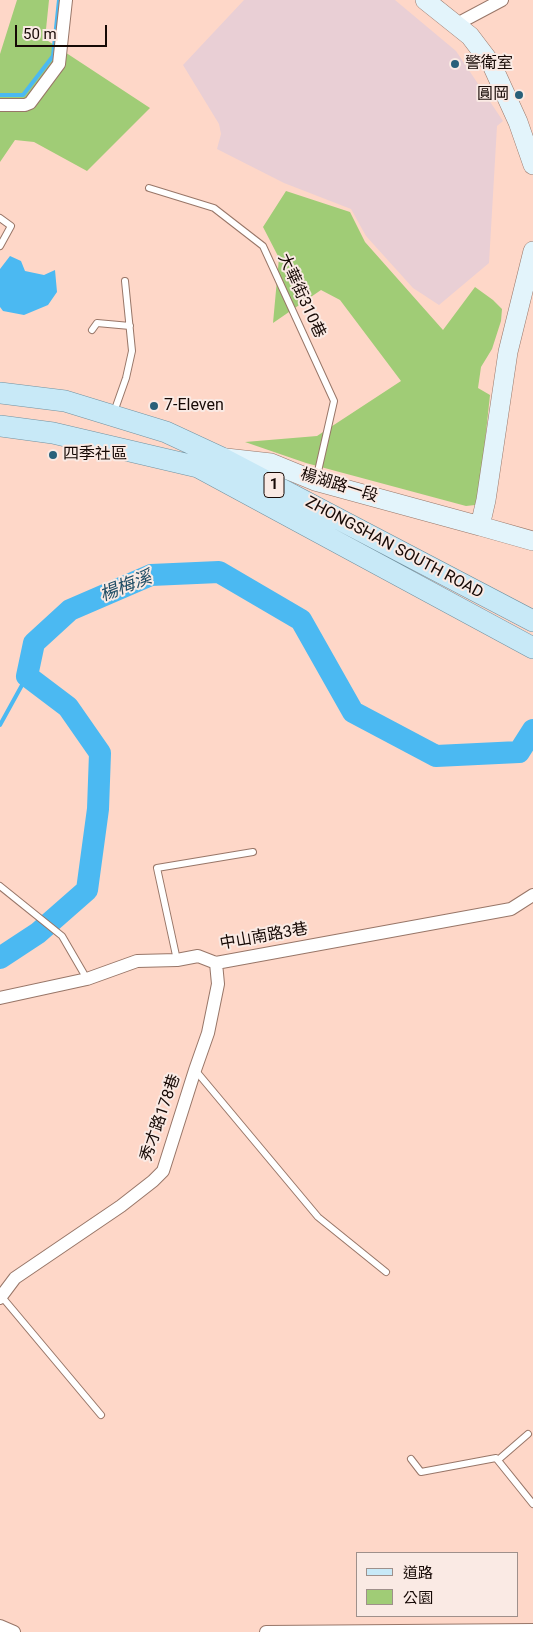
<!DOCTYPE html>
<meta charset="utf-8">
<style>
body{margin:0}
#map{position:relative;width:533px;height:1632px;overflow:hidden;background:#fed7c8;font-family:Roboto,"Noto Sans TC",sans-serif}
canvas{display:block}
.legend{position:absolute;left:356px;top:1552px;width:162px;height:65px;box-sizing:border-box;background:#faeae4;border:1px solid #9f908b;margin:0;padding:6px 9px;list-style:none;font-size:15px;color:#160905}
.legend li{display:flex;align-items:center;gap:10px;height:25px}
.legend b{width:25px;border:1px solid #9f908b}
.scale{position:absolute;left:15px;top:25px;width:92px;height:22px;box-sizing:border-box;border:2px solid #160905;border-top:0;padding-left:6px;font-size:15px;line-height:18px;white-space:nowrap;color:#160905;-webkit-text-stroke:4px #faeae4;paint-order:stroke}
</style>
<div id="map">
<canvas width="533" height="1632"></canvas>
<ul class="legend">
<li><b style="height:6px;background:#c8e9f7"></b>道路</li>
<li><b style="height:14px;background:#a0cc76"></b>公園</li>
</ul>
<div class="scale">50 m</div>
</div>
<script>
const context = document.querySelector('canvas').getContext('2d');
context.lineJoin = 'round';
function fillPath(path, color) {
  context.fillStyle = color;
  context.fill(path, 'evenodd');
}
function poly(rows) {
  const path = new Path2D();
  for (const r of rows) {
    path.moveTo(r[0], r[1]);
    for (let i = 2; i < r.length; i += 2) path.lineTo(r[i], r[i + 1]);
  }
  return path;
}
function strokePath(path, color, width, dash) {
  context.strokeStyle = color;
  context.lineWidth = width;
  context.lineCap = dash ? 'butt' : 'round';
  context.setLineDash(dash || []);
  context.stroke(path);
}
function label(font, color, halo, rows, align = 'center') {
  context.font = font + ' Roboto,"Noto Sans TC",sans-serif';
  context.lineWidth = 4;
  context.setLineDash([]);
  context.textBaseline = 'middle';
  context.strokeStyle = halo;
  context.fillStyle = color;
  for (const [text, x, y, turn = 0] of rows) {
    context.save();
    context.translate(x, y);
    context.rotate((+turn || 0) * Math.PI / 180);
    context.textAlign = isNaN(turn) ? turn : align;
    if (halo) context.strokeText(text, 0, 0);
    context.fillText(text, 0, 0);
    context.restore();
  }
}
fillPath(poly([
 [244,0,395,0,456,51,503,121,497,126,489,263,439,305,413,288,366,236,351,209,284,183,217,149,221,134,219,124,183,65]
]), '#e9cfd5');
fillPath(poly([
 [17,0,49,0,45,39,150,108,87,171,34,142,15,140,0,162,0,54],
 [286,191,350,212,365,242,443,330,475,287,493,300,502,309,501,321,492,349,481,367,478,388,490,395,479,497,475,505,466,506,306,463,245,442,317,436,401,381,340,300,321,290,273,323,279,258,263,227]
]), '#a0cc76');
fillPath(poly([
 [10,256,21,261,25,271,44,275,55,270,57,292,48,305,24,315,3,311,0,307,0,269]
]), '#4bb9f2');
strokePath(poly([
 [0,95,23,95,53,56,59,0],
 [0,725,27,676]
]), '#4bb9f2', 4);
strokePath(poly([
 [0,958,38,933,87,890,98,809,100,753,68,707,27,676,34,643,70,610,151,575,219,572,301,620,353,712,436,756,519,752,533,730]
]), '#4bb9f2', 22);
const lane = poly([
 [149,188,214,208,263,246,334,401,316,480],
 [0,218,11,226,0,246],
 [92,330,97,323,130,326],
 [114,412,126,378,132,351,125,281],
 [0,886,62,936,87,979],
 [177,960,157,868,253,852],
 [196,1071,318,1217,386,1272],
 [2,1297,101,1415],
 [411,1459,421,1472,496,1458,533,1504],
 [498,1460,528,1434]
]);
const street = poly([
 [455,25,502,0],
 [0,105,25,105,30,103,59,64,66,0],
 [0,998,87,979,137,961,177,960,198,956,216,963,511,909,533,895],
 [0,1298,15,1278,121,1206,153,1181,163,1171,195,1070,208,1033,218,984,216,963],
 [0,1626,14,1632],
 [266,1632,533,1630]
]);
const secondary = poly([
 [425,0,470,36,492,65,518,122,533,165],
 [533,251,508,352,486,500,480,526,533,541],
 [226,458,271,463,315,481,480,526]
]);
const primary = poly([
 [0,393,65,401,166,432,222,458,533,621],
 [0,426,53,433,198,467,533,648]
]);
strokePath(lane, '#987668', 8);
strokePath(street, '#987668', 14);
strokePath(secondary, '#987668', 20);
strokePath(primary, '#72919f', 22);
strokePath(lane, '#fff', 6);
strokePath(street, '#fff', 12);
strokePath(secondary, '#e3f4fb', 19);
strokePath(primary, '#c8e9f7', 21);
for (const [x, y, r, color] of [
 [455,64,5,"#28607a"],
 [519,95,5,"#28607a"],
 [154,406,5,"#28607a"],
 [53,455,5,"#28607a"]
]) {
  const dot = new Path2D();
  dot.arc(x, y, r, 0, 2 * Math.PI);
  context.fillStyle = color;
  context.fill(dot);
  strokePath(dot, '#faeae4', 2);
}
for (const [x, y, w] of [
 [274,485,20]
]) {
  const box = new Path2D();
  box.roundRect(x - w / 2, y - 12.5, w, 25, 4);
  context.fillStyle = '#faeae4';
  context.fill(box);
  strokePath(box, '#160905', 1);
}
label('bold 15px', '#160905', null, [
 ["1",274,485]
]);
label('16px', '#160905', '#faeae4', [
 ["警衛室",465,64],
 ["圓岡",509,95,"right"],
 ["7-Eleven",164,406],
 ["四季社區",63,455]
], 'left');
label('16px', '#160905', '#faeae4', [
 ["大華街310巷",301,296,65],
 ["楊湖路一段",339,486,17],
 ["ZHONGSHAN SOUTH ROAD",394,548,28],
 ["中山南路3巷",264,937,-10],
 ["秀才路178巷",161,1118,-71]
]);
label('italic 18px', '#214e66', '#faeae4', [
 ["楊梅溪",126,587,-21]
]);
</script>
